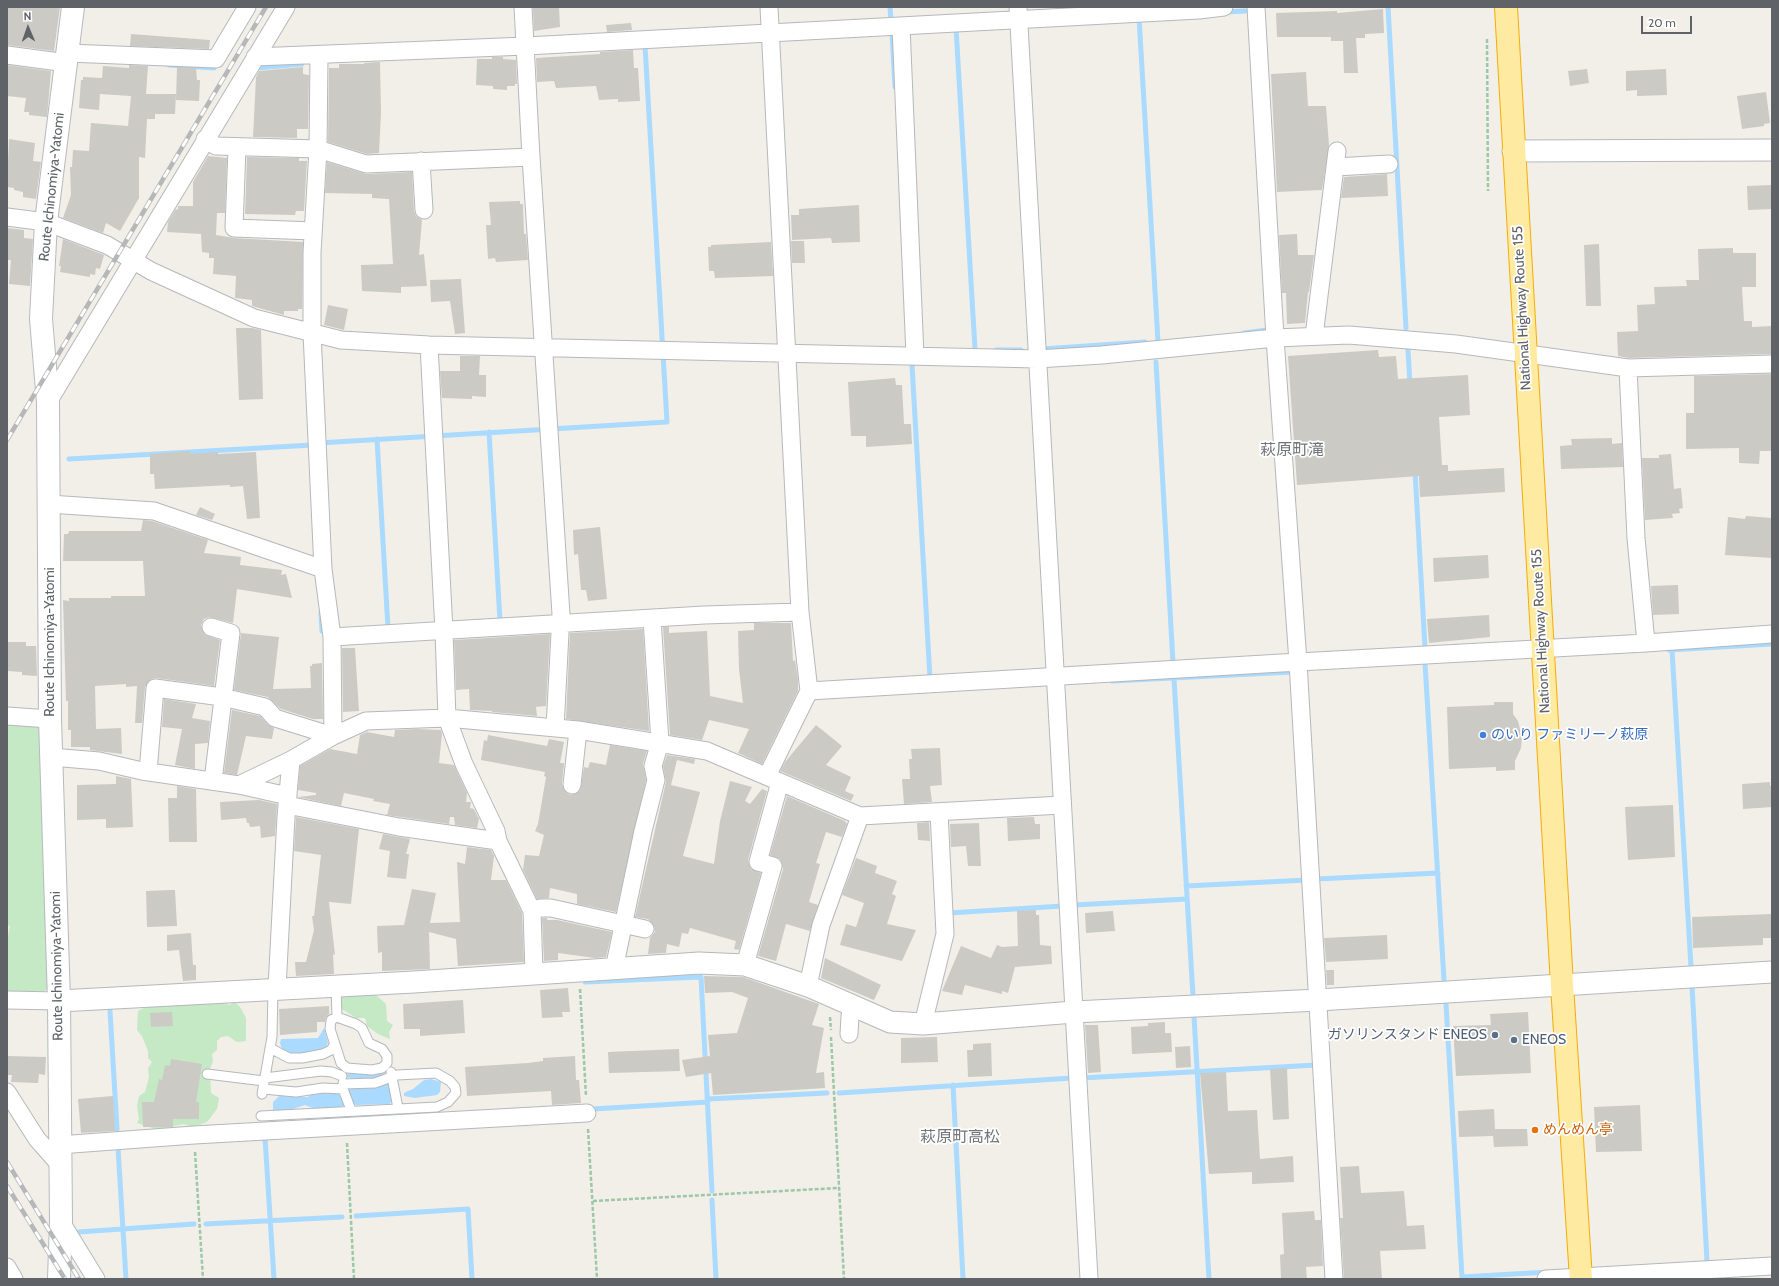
<!DOCTYPE html>
<meta charset="utf-8">
<style>
body{margin:0}
#map{position:relative;width:1779px;height:1286px;overflow:hidden;background:#f1efe8;font-family:Cabin,sans-serif}
canvas{display:block}
.frame{position:absolute;inset:0;border:8px solid #5f6368;pointer-events:none}
.north{position:absolute;left:8px;top:8px;width:40px;height:40px;-webkit-text-stroke:3px #fff;paint-order:stroke;rotate:358deg;font-size:11px;font-weight:700;line-height:16px;text-align:center;color:#5f6368}
.north::after{content:'';display:block;margin:auto;width:14px;height:18px;background:#5f6368;clip-path:polygon(50% 0,100% 100%,50% 72%,0 100%)}
.scale{position:absolute;left:1641px;top:16px;width:51px;height:18px;box-sizing:border-box;border:2px solid #5f6368;border-top:0;padding-left:5px;font-size:12px;line-height:14px;white-space:nowrap;color:#5f6368;-webkit-text-stroke:3px #fff;paint-order:stroke}
</style>
<div id="map">
<canvas width="1779" height="1286"></canvas>
<div class="frame"></div>
<div class="north">N</div>
<div class="scale">20 m</div>
</div>
<script>
const context = document.querySelector('canvas').getContext('2d');
context.lineJoin = 'round';
function fillPath(path, color) {
  context.fillStyle = color;
  context.fill(path, 'evenodd');
}
function poly(rows) {
  const path = new Path2D();
  for (const r of rows) {
    path.moveTo(r[0], r[1]);
    for (let i = 2; i < r.length; i += 2) path.lineTo(r[i], r[i + 1]);
  }
  return path;
}
function strokePath(path, color, width, dash) {
  context.strokeStyle = color;
  context.lineWidth = width;
  context.lineCap = dash ? 'butt' : 'round';
  context.setLineDash(dash || []);
  context.stroke(path);
}
function label(font, color, halo, rows, align = 'center') {
  context.font = font + ' Cabin,"Noto Sans JP",sans-serif';
  context.lineWidth = 3.5;
  context.setLineDash([]);
  context.textBaseline = 'middle';
  context.strokeStyle = halo;
  context.fillStyle = color;
  for (const [text, x, y, turn = 0] of rows) {
    context.save();
    context.translate(x, y);
    context.rotate((+turn || 0) * Math.PI / 180);
    context.textAlign = isNaN(turn) ? turn : align;
    if (halo) context.strokeText(text, 0, 0);
    context.fillText(text, 0, 0);
    context.restore();
  }
}
fillPath(poly([
 [7,723,40,726,49,988,45,991,7,991,7,942,10,926,7,925],
 [343,992,374,993,386,1004,387,1021,393,1025,389,1032,390,1039,378,1034,367,1026,365,1018,356,1018,340,1008,339,1001],
 [198,1001,206,1005,220,1001,229,1005,235,1002,240,1007,246,1018,246,1041,237,1042,228,1036,221,1037,217,1041,217,1050,212,1054,213,1062,210,1068,211,1093,219,1098,217,1109,207,1122,194,1127,183,1124,158,1130,137,1123,139,1119,137,1106,139,1096,145,1092,149,1077,148,1068,152,1062,148,1058,148,1051,142,1036,137,1030,138,1011,146,1007]
]), '#c5e8c5');
fillPath(poly([
 [324,1028,328,1042,325,1050,310,1054,290,1054,282,1049,280,1043,281,1039,318,1038],
 [351,1072,370,1074,381,1072,384,1074,376,1079,357,1079,345,1077],
 [431,1079,441,1082,440,1092,437,1095,415,1098,404,1096,404,1093,408,1091,413,1089,424,1080],
 [386,1083,391,1085,393,1101,389,1104,356,1105,352,1102,347,1087],
 [314,1091,338,1092,344,1104,342,1107,335,1108,315,1109,305,1105,293,1109,274,1112,273,1110,273,1102,280,1095,304,1097,308,1097]
]), '#aadaff');
strokePath(poly([
 [890,7,891,21],
 [1388,7,1406,328],
 [1226,12,1245,11],
 [1139,17,1158,342],
 [956,28,975,349],
 [888,33,892,33,895,87],
 [169,65,214,68],
 [257,68,302,64],
 [1244,333,1267,330],
 [1042,349,1145,342],
 [996,350,1021,350],
 [1408,350,1410,385],
 [1156,362,1173,663],
 [912,365,930,678],
 [489,432,500,621],
 [377,439,388,628],
 [319,443,667,422,645,46],
 [69,459,312,445],
 [1415,471,1425,648],
 [321,613,322,631,328,631],
 [1669,650,1772,644],
 [1672,650,1691,967],
 [1425,663,1444,980],
 [1174,679,1193,996],
 [1112,681,1292,672],
 [1317,879,1438,873],
 [1186,886,1307,880],
 [1074,905,1187,899],
 [949,913,1063,906],
 [585,982,701,977,712,1191],
 [1692,986,1707,1261],
 [1446,1004,1462,1277,1548,1272],
 [110,1011,117,1129],
 [1194,1016,1209,1279],
 [1082,1078,1316,1065],
 [953,1085,963,1279],
 [839,1093,1072,1078],
 [708,1099,827,1093],
 [593,1109,708,1102],
 [265,1138,274,1279],
 [118,1148,126,1279],
 [712,1200,716,1279],
 [356,1216,468,1209,472,1279],
 [206,1224,342,1217],
 [79,1232,194,1224]
]), '#aadaff', 5);
fillPath(poly([
 [7,7,60,7,54,51,7,45],
 [559,7,560,27,534,31,533,8],
 [1383,9,1384,33,1365,34,1365,38,1356,38,1358,73,1344,73,1343,41,1331,41,1331,37,1277,37,1276,13,1337,11,1337,13],
 [631,23,632,30,607,32,606,25],
 [131,34,210,40,209,49,130,46],
 [633,50,634,68,638,68,640,101,618,102,618,99,599,100,596,86,556,88,554,81,537,82,536,58,600,54,600,52],
 [492,57,503,57,503,59,516,60,517,84,515,84,515,86,507,86,507,90,493,89,493,86,476,85,477,59,492,59],
 [380,62,381,113,379,153,367,154,328,142,329,68,339,68,339,64,364,64,364,63],
 [7,65,51,71,47,117,29,115,29,112,24,112,26,98,7,96],
 [129,65,148,66,146,94,176,94,175,114,155,114,155,119,147,119,145,158,139,157,139,198,120,231,106,223,103,233,63,218,71,195,70,167,72,167,73,150,89,151,91,123,128,126,131,96,100,94,99,110,79,108,81,80,83,80,83,77,102,78,103,66,129,68],
 [177,67,196,68,197,80,200,80,199,101,176,100],
 [303,67,303,74,309,75,308,129,297,129,297,138,253,137,256,77,259,71],
 [1587,69,1589,83,1570,86,1568,71],
 [1666,69,1667,95,1637,96,1637,90,1626,91,1626,71],
 [1306,72,1308,106,1326,106,1329,145,1322,190,1277,192,1271,74],
 [1766,92,1770,123,1764,124,1764,126,1742,129,1737,96],
 [9,139,35,143,33,161,41,162,36,199,23,197,23,192,14,190,14,188,7,187],
 [208,156,227,158,225,213,217,213,216,235,234,238,303,242,302,309,298,309,298,311,284,311,284,315,252,306,252,300,235,298,236,276,213,274,214,258,209,258,209,253,202,252,201,234,167,232,168,222,176,209,178,210,178,206,193,206,193,182],
 [247,157,299,158,299,161,307,161,304,211,296,211,295,215,245,214],
 [327,162,366,174,412,172,414,211,416,216,422,220,419,255,424,254,427,286,401,287,401,293,362,291,361,265,393,264,389,199,372,198,372,194,325,193],
 [1387,174,1388,196,1341,198,1344,177],
 [1772,185,1772,209,1748,210,1747,186],
 [520,201,520,204,523,204,524,234,526,234,528,260,496,262,495,258,488,259,486,225,491,225,489,202],
 [859,205,860,242,832,243,831,238,792,240,791,215,799,215,799,209],
 [7,228,24,230,24,238,33,239,30,286,9,284,11,260,8,260],
 [1297,234,1298,255,1314,255,1309,292,1308,292,1305,323,1287,324,1286,293,1282,293,1279,235],
 [63,239,104,255,100,269,96,268,95,275,90,274,90,277,60,272,61,266,59,266],
 [791,241,804,241,805,263,792,263],
 [771,242,773,276,715,278,714,271,709,271,708,247,711,247,711,245],
 [1599,244,1601,306,1586,306,1584,245],
 [1733,248,1733,253,1756,253,1756,287,1742,287,1744,321,1752,321,1752,327,1772,326,1772,354,1629,358,1618,356,1617,332,1638,331,1637,305,1655,304,1654,287,1687,286,1686,280,1699,280,1698,249],
 [461,279,465,333,455,334,450,301,431,302,430,280],
 [328,305,348,309,344,330,324,325],
 [236,328,252,328,261,330,263,399,239,400],
 [1378,350,1379,357,1396,356,1398,379,1468,375,1470,415,1439,417,1442,465,1448,465,1448,471,1504,468,1505,492,1420,497,1419,476,1297,485,1288,356],
 [460,356,480,356,479,375,486,375,486,397,472,396,472,399,442,398,440,371,460,371],
 [1772,374,1772,451,1760,451,1759,464,1739,463,1739,448,1686,449,1686,413,1694,413,1694,376],
 [895,378,896,385,902,385,904,424,911,424,912,444,866,447,866,436,851,436,848,382],
 [1612,438,1612,444,1622,443,1623,467,1561,469,1560,446,1572,445,1571,439],
 [190,451,191,454,218,452,218,454,256,452,260,518,247,519,243,486,230,487,230,485,155,489,154,474,150,474,150,454],
 [1671,454,1674,489,1681,488,1683,508,1679,509,1680,513,1672,514,1673,518,1645,520,1642,458,1659,458,1659,455],
 [200,507,215,514,212,520,196,515],
 [1746,516,1772,518,1772,558,1725,555,1728,517,1745,519],
 [143,520,152,521,208,540,204,553,241,557,240,565,282,570,281,575,286,574,292,598,237,589,233,623,209,617,204,619,201,625,204,634,220,640,214,686,156,678,151,679,145,687,142,723,135,723,137,686,126,687,126,684,95,686,96,729,121,728,122,754,90,750,90,747,71,747,71,730,68,730,68,701,66,701,63,600,69,601,69,598,111,598,111,596,145,596,143,561,63,561,64,534,68,534,69,531,141,531],
 [600,527,607,599,588,601,586,590,581,590,578,554,574,555,573,530],
 [1488,555,1489,578,1434,582,1433,558],
 [1678,585,1679,614,1653,615,1651,586],
 [1489,615,1490,637,1429,643,1427,619],
 [754,623,791,623,793,661,795,660,798,679,798,691,762,764,738,753,749,729,709,720,702,740,670,735,663,627,669,627,669,633,707,631,710,696,743,703,739,669,738,631,754,630],
 [643,629,649,731,566,719,570,633],
 [241,633,279,637,273,689,311,688,310,666,312,666,312,664,322,663,323,719,313,719,281,709,268,697,234,690],
 [550,634,546,706,536,707,537,716,492,712,492,711,470,710,469,689,456,690,454,640],
 [7,642,26,642,26,646,36,646,37,676,22,675,22,672,7,671],
 [342,648,355,648,359,711,343,712],
 [164,699,196,704,192,718,210,721,208,743,195,744,195,769,175,765,182,729,162,727],
 [1494,702,1513,702,1513,714,1518,721,1522,737,1521,748,1515,761,1515,770,1496,771,1496,767,1449,769,1447,707,1494,705],
 [232,710,260,716,268,725,274,728,272,739,246,736,237,775,224,773],
 [816,725,842,746,826,765,851,777,845,791,854,795,851,801,780,771,785,762],
 [417,729,441,730,442,734,439,763,454,765,467,793,466,802,471,802,470,808,474,809,479,819,477,828,455,825,454,817,450,817,449,824,387,815,390,804,373,801,374,799,344,793,341,806,298,797,316,795,316,793,298,790,300,766,330,749,357,754,360,735,367,732,394,737,395,730],
 [488,735,547,746,549,739,564,742,560,763,564,763,562,784,566,793,571,795,580,791,584,767,588,768,590,762,606,765,610,745,647,751,643,764,646,780,616,912,577,904,577,894,550,888,549,898,537,899,523,870,525,855,539,856,544,835,535,831,538,824,546,777,544,776,545,772,481,760,484,740,487,741],
 [940,748,942,785,930,786,932,802,904,804,902,779,910,779,909,759,912,759,911,749],
 [667,755,695,759,694,764,677,760,671,785,700,792,683,856,714,864,720,821,730,781,752,787,745,801,750,804,762,789,767,791,748,860,751,869,761,873,739,950,734,949,736,941,690,928,688,934,682,933,679,947,667,944,666,953,648,954,650,938,655,932,654,926,648,919,635,917,666,782,663,766],
 [116,776,131,779,133,827,106,828,106,819,77,820,77,785,116,784],
 [1770,782,1770,786,1772,786,1772,807,1743,809,1742,784],
 [177,786,196,789,197,842,169,842,168,798,177,798],
 [787,796,845,821,847,824,842,837,826,832,816,863,820,864,809,902,818,905,810,931,786,924,776,961,758,956,783,869,780,859,770,855],
 [259,800,277,804,275,836,261,838,260,826,250,827,249,823,247,823,246,818,221,820,220,802],
 [1673,805,1675,857,1628,860,1625,807],
 [296,817,359,829,351,904,329,902,335,955,333,954,334,974,296,976,295,962,306,962,314,930,312,916,314,916,321,855,294,851],
 [1034,817,1035,824,1040,824,1040,839,1008,841,1007,818],
 [929,822,930,841,918,840,917,823],
 [979,823,981,866,968,866,966,846,951,847,950,824],
 [383,834,410,839,406,854,409,854,406,879,387,877,390,851,379,849],
 [467,847,491,850,494,856,491,880,506,880,522,913,524,962,458,966,456,939,429,932,430,969,382,971,382,952,378,953,377,926,404,925,412,889,436,893,430,923,460,922,457,862,465,864],
 [856,858,877,866,875,873,897,881,892,894,896,896,887,924,916,930,902,961,840,945,846,924,856,927,864,903,842,895],
 [171,890,175,890,177,926,147,927,146,891],
 [1036,910,1036,915,1039,915,1040,945,1051,946,1052,964,1015,967,1008,993,1002,991,1002,994,965,985,962,995,942,991,961,946,991,958,997,945,1002,947,1018,946,1017,911],
 [1113,911,1115,931,1086,933,1085,913],
 [1772,914,1772,938,1763,938,1763,945,1693,948,1692,917],
 [542,918,547,918,547,920,557,920,612,932,606,957,595,958,558,953,558,960,544,961],
 [191,933,193,965,196,965,196,980,183,981,179,950,167,951,167,935],
 [1387,935,1388,959,1326,962,1324,938],
 [825,958,881,985,874,1000,821,978],
 [1326,970,1334,970,1334,985,1327,985],
 [704,976,743,977,819,1004,812,1025,824,1028,816,1073,824,1072,825,1088,713,1095,711,1073,686,1077,682,1060,710,1056,708,1035,737,1033,748,998,732,992,705,993],
 [568,988,570,1012,562,1012,563,1017,542,1018,540,990],
 [463,1000,465,1033,420,1036,420,1029,404,1029,403,1004],
 [329,1006,329,1014,326,1017,325,1022,317,1022,317,1032,280,1035,279,1009],
 [172,1012,173,1026,151,1027,150,1013],
 [1528,1012,1531,1073,1456,1076,1453,1026,1491,1025,1490,1014],
 [1165,1022,1165,1033,1171,1033,1172,1052,1132,1054,1131,1027,1148,1026,1148,1023],
 [1085,1025,1098,1025,1101,1072,1088,1073],
 [937,1037,938,1062,901,1063,901,1038],
 [991,1043,992,1076,968,1077,967,1050,973,1050,973,1044],
 [1190,1046,1191,1067,1176,1068,1175,1047],
 [679,1049,680,1071,609,1073,608,1052],
 [7,1056,46,1057,45,1075,39,1074,38,1083,11,1082,12,1075,7,1075],
 [575,1056,576,1080,579,1080,581,1103,552,1105,551,1091,467,1096,465,1067,528,1063,543,1061,543,1058],
 [171,1059,202,1064,196,1102,199,1102,199,1119,173,1119,173,1127,143,1127,142,1102,154,1102,159,1079,162,1080,165,1065,170,1066],
 [1287,1068,1289,1119,1273,1120,1270,1069],
 [1226,1072,1228,1111,1257,1110,1260,1159,1293,1156,1294,1182,1252,1184,1252,1172,1209,1174,1200,1073],
 [113,1096,115,1131,81,1133,78,1099],
 [1640,1105,1642,1151,1596,1152,1594,1107],
 [1494,1109,1495,1129,1527,1129,1528,1146,1494,1147,1493,1136,1459,1137,1458,1111],
 [1359,1166,1361,1193,1404,1191,1407,1226,1424,1225,1426,1249,1380,1251,1382,1279,1344,1279,1340,1218,1343,1218,1340,1167],
 [1314,1211,1315,1220,1321,1220,1323,1266,1306,1267,1307,1279,1281,1279,1280,1255,1284,1254,1282,1213]
]), '#cccac5');
const service = poly([
 [336,986,337,1017],
 [337,1017,356,1024,362,1028,369,1043,382,1049,387,1056,387,1063,382,1068,372,1070,347,1068,341,1063,330,1029,331,1020,337,1017],
 [270,1048,289,1058,302,1058,323,1054,331,1050,334,1045],
 [391,1072,398,1108],
 [207,1074,264,1081],
 [265,1078,321,1071,332,1072,342,1076],
 [343,1083,343,1089,351,1110],
 [263,1089,296,1092,323,1088,343,1089],
 [262,1094,272,1037,273,989],
 [261,1116,437,1107,448,1102,456,1093,455,1087,450,1081,436,1073,397,1075,375,1083,343,1084]
]);
const minor = poly([
 [523,7,531,157,561,614,555,728],
 [1018,7,1089,1279],
 [1256,7,1275,338,1298,662,1334,1279],
 [901,26,915,356],
 [68,53,216,59,247,7],
 [7,55,67,63],
 [255,57,526,46,1199,10,1224,7],
 [205,139,216,146,318,149,366,164,531,157],
 [237,148,234,228,313,231],
 [421,161,424,210],
 [1335,167,1389,164],
 [7,217,46,222,107,245,151,271,254,318,341,340,429,345,1037,359,1102,355,1275,338,1349,335,1456,344,1628,368,1772,364],
 [1314,336,1337,151],
 [429,345,444,631,447,718,578,730,707,751,860,816,1062,805],
 [1628,368,1636,538,1646,643],
 [48,402,286,7],
 [49,504,154,511,323,569],
 [211,627,231,633,213,781],
 [332,637,704,615,800,612],
 [809,691,1298,662,1646,643,1772,634],
 [7,716,50,719],
 [51,757,99,761,142,771,239,785,291,760,333,736,366,721,447,718,464,764,496,831,498,841,532,911,534,973],
 [148,772,155,688,222,697,265,707,275,718,333,736,332,637,323,569,312,333,312,253,318,149,319,55],
 [767,776,809,691,800,612,769,7],
 [239,785,288,796],
 [572,785,578,730],
 [287,805,399,827,498,841],
 [532,911,540,908,551,908,645,929],
 [745,965,773,866,758,862,780,782],
 [614,969,643,831,656,780,653,766,660,742,652,619],
 [808,986,821,925,860,816],
 [277,988,286,817,291,760],
 [7,1000,59,1001],
 [923,1024,945,934,939,812],
 [849,1034,850,1016,853,1007],
 [7,1092,37,1139,59,1164],
 [59,1145,194,1135,587,1113],
 [61,1222,96,1279],
 [7,1267,14,1279],
 [1546,1279,1772,1266]
]);
const tertiary = poly([
 [1513,151,1772,150],
 [59,1001,414,982,699,963,745,965,808,986,890,1022,923,1024,1074,1012,1318,1000,1772,972]
]);
const secondary = poly([
 [59,1279,61,1222,59,1001,50,719,48,402,41,319,46,222,73,7]
]);
const trunk = poly([
 [1506,7,1562,985,1581,1279]
]);
strokePath(service, '#b5b8bc', 11);
strokePath(minor, '#b5b8bc', 19);
strokePath(tertiary, '#b5b8bc', 23);
strokePath(secondary, '#b6babf', 24);
strokePath(trunk, '#f9ab00', 24);
strokePath(poly([
 [1487,39,1488,191],
 [580,989,586,1096],
 [830,1017,831,1030],
 [831,1037,844,1279],
 [588,1129,597,1279],
 [347,1143,354,1279],
 [195,1152,203,1279],
 [593,1201,838,1188]
]), '#9cc7a9', 2.5, [4, 2]);
strokePath(service, '#fff', 9);
strokePath(minor, '#fff', 17);
strokePath(tertiary, '#fff', 21);
strokePath(secondary, '#fff', 22);
strokePath(trunk, '#feeaa1', 22);
const rail = poly([
 [7,440,266,7],
 [7,1162,79,1279],
 [7,1186,65,1279]
]);
strokePath(rail, '#b6b7b8', 4.5);
strokePath(rail, '#fff', 3, [9]);
for (const [x, y, r, color] of [
 [1483,735,4,"#3f7fe0"],
 [1495,1035,4,"#5c6f8a"],
 [1514,1040,4,"#5c6f8a"],
 [1535,1130,4,"#e8710a"]
]) {
  const dot = new Path2D();
  dot.arc(x, y, r, 0, 2 * Math.PI);
  context.fillStyle = color;
  context.fill(dot);
  strokePath(dot, '#fff', 1.5);
}
label('14px', '#5f6368', '#fff', [
 ["Route Ichinomiya-Yatomi",52,187,-84],
 ["National Highway Route 155",1522,308,-93],
 ["National Highway Route 155",1541,631,-93],
 ["Route Ichinomiya-Yatomi",50,642,-90],
 ["Route Ichinomiya-Yatomi",57,966,-91]
]);
label('14px', '#366cbe', '#fff', [
 ["のいり ファミリーノ萩原",1491,735]
], 'left');
label('14px', '#4e5e75', '#fff', [
 ["ガソリンスタンド ENEOS",1487,1035],
 ["ENEOS",1522,1040,"left"]
], 'right');
label('14px', '#c56008', '#fff', [
 ["めんめん亭",1543,1130]
], 'left');
label('16px', '#70757a', '#fff', [
 ["萩原町滝",1292,450],
 ["萩原町高松",960,1137]
]);
</script>
